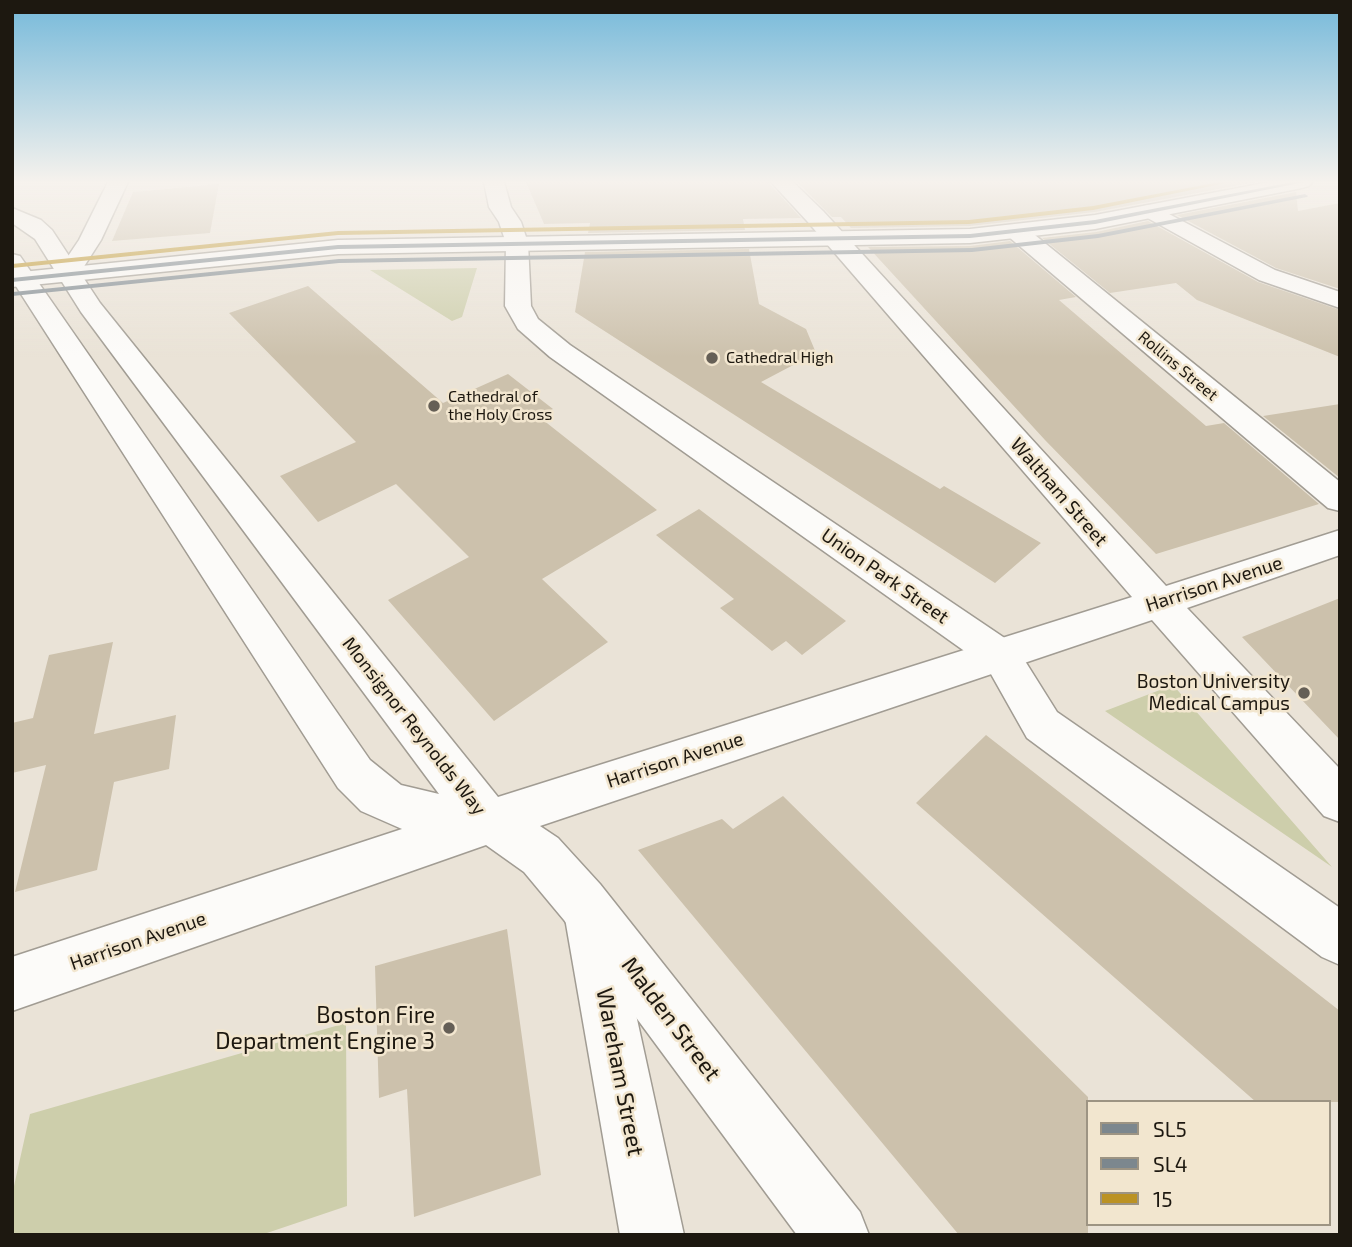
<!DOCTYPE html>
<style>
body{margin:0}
#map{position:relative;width:1352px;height:1247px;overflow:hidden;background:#eae3d7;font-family:"Exo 2",sans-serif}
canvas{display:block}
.frame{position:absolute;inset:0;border:14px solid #1d1810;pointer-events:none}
.legend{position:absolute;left:1086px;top:1100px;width:245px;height:126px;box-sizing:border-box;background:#f2e6cf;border:2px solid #9d9483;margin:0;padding:9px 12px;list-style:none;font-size:21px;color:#1d1810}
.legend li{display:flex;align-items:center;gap:14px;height:35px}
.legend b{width:35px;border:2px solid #9d9483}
</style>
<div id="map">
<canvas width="1352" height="1247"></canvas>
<div class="frame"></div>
<ul class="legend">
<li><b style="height:9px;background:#7c878e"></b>SL5</li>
<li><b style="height:9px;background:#7c878e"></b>SL4</li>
<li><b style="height:9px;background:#bb9224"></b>15</li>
</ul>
</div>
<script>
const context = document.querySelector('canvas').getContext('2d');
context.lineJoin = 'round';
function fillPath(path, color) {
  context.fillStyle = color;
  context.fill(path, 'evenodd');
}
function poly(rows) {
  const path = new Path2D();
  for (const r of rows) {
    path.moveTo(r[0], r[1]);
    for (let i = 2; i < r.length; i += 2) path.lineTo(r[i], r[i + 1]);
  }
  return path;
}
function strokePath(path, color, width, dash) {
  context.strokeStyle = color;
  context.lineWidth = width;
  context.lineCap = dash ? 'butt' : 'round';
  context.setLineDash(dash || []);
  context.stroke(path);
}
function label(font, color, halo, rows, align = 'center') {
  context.font = font + ' "Exo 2",sans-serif';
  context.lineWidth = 5;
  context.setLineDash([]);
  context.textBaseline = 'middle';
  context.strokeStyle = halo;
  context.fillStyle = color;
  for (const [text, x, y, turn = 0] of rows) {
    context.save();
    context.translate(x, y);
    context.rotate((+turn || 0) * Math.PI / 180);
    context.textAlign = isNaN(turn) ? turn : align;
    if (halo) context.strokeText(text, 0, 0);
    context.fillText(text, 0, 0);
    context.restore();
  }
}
fillPath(poly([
 [477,268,462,317,452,321,370,270],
 [1173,685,1332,867,1105,711],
 [346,1023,347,1206,261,1235,12,1235,12,1195,30,1114]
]), '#cdceab');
fillPath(poly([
 [526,182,768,182,801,218,743,219,745,230,588,233,590,223,544,224],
 [797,182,1256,182,1095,212,970,226,851,228,841,217,832,217],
 [219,184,210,233,112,241,133,192],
 [1296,192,1298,211,1340,203,1340,289,1276,268,1177,215],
 [1148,221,1258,282,1340,310,1340,357,1197,300,1176,283,1110,293,1042,238,1096,232],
 [1010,241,1076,297,1059,300,1206,426,1224,423,1319,504,1156,554,1045,440,868,247,970,246],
 [749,249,759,304,806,329,816,353,761,382,940,489,944,486,1041,543,995,583,575,312,585,252],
 [308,286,443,403,508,374,553,409,538,416,657,510,542,579,608,642,494,721,388,600,469,557,396,484,318,522,280,476,356,442,229,313],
 [1340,404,1340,478,1263,416],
 [699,509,846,621,802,655,786,641,772,651,720,608,734,599,656,535],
 [1340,598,1340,740,1242,637],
 [113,642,94,734,176,715,169,769,114,782,97,870,15,892,46,765,12,773,12,723,33,718,49,655],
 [986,735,1340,1011,1340,1102,1256,1102,916,803],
 [783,796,1088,1097,1088,1235,959,1235,638,850,722,819,733,829],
 [507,929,541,1175,414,1217,407,1089,379,1098,375,966]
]), '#ccc1ac');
const minor = poly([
 [108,182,128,182,101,240,76,279,68,281,60,279,56,274,79,240,108,182],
 [484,182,504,182,511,207,521,222,528,243,531,306,538,319,570,345,1015,645,1057,712,1340,908,1340,965,1322,957,1027,738,987,667,550,357,518,329,505,306,506,243,499,222,489,207,484,182],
 [1152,205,1275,270,1340,292,1340,308,1259,280,1144,216,1141,211,1144,206,1152,205],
 [1017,225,1025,227,1340,482,1340,511,1328,508,1009,237,1006,232,1009,227,1017,225],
 [590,893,608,900,615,918,684,1235,620,1235,565,918,572,900,590,893]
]);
const secondary = poly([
 [771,182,793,182,823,211,1166,586,1340,530,1340,555,1187,608,1340,769,1340,822,1324,816,1152,620,540,826,558,838,600,884,860,1212,869,1235,797,1235,564,920,524,872,486,845,12,1011,12,957,402,829,361,811,338,788,12,280,12,254,20,256,370,760,401,785,439,794,81,312,35,239,12,223,12,208,41,220,52,230,100,303,498,797,1132,597,807,221,771,182]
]);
const primary = poly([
 [1270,182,1312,182,1309,186,1302,188,1095,229,970,243,338,254,12,287,12,273,338,240,970,229,1095,215,1270,182]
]);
strokePath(minor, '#a19c93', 3);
strokePath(secondary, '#a19c93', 3);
strokePath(primary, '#a19c93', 3);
fillPath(minor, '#fcfbf9');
fillPath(secondary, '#fcfbf9');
fillPath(primary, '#fcfbf9');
fillPath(poly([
 [1293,182,1305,182,1095,224,970,238,338,249,12,282,12,278,338,245,970,234,1095,220,1293,182]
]), '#7c878e');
fillPath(poly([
 [1305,194,1308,196,1307,197,1098,238,972,252,339,263,12,296,13,292,339,259,972,248,1098,234,1305,194]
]), '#7c878e');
fillPath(poly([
 [1219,182,1231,182,1093,210,969,224,338,235,12,268,12,264,338,231,969,220,1093,206,1219,182]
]), '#bb9224');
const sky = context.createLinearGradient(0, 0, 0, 357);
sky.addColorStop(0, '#75b9da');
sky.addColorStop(0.51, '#f6f2ed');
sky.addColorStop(1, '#f6f2ed00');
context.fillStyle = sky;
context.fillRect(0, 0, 1352, 357);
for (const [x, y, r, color] of [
 [712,358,7,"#655f56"],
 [434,406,7,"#655f56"],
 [1304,693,7,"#655f56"],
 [449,1028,7,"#655f56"]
]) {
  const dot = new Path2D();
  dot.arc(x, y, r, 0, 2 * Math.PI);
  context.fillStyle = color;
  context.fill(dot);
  strokePath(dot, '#f2e6cf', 2.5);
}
label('16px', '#1d1810', '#f2e6cf', [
 ["Cathedral High",726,358],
 ["Cathedral of",448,397],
 ["the Holy Cross",448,415]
], 'left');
label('16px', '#1d1810', '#f2e6cf', [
 ["Rollins Street",1178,366,40]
]);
label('19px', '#1d1810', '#f2e6cf', [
 ["Waltham Street",1059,492,49],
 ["Union Park Street",885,576,35],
 ["Harrison Avenue",1214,584,-18],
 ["Monsignor Reynolds Way",414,726,52],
 ["Harrison Avenue",675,760,-18],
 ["Harrison Avenue",138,941,-19]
]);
label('19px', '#1d1810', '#f2e6cf', [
 ["Boston University",1290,682],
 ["Medical Campus",1290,704]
], 'right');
label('23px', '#1d1810', '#f2e6cf', [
 ["Boston Fire",435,1015],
 ["Department Engine 3",435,1041]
], 'right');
label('23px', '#1d1810', '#f2e6cf', [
 ["Malden Street",671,1019,53],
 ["Wareham Street",620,1072,79]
]);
</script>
